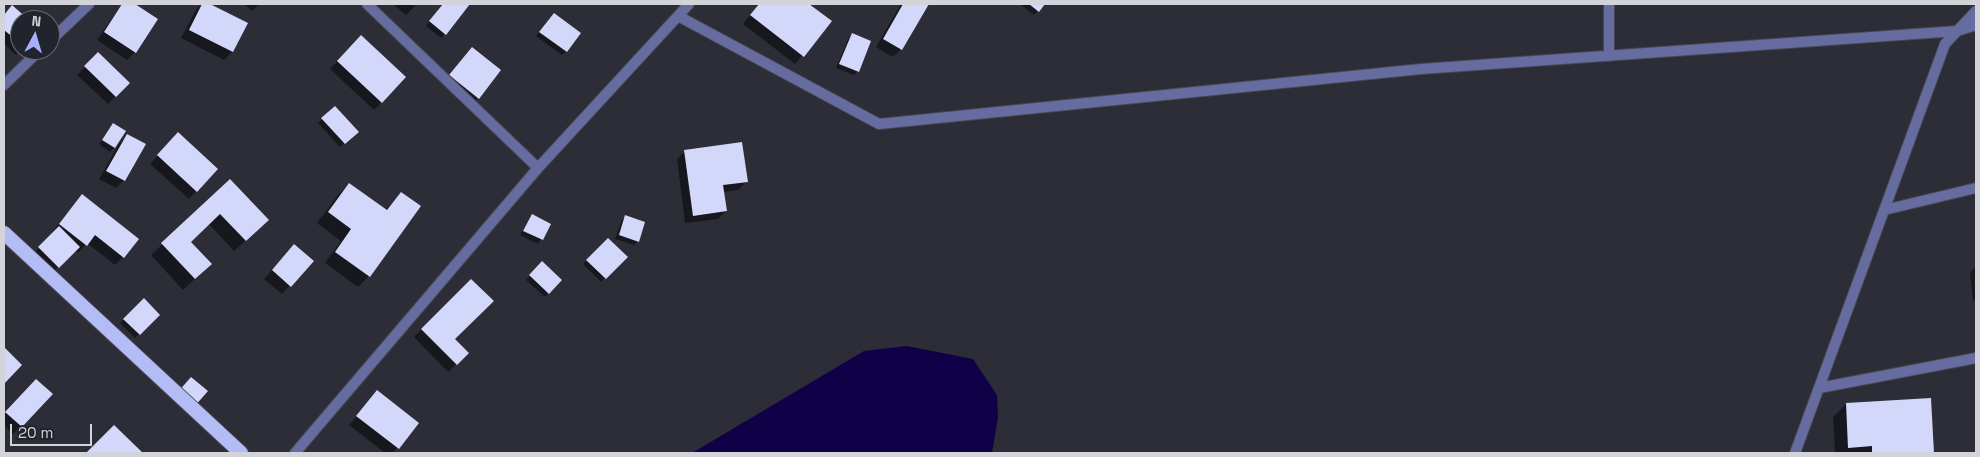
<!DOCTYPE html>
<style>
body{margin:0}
#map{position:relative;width:1980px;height:457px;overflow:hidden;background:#2c2d37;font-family:"Space Grotesk",sans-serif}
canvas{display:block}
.frame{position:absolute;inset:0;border:5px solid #d3d4da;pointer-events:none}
.north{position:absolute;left:10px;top:10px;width:50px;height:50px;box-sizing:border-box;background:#22242d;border:1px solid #696a72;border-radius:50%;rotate:6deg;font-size:14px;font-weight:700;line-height:20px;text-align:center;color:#d3d4da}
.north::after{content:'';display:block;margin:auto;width:18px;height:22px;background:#a8b0fc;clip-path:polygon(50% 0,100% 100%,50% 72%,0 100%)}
.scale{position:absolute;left:10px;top:424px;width:82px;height:22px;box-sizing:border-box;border:2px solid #d3d4da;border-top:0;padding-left:6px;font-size:15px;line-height:18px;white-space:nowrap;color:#d3d4da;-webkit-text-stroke:4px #22242d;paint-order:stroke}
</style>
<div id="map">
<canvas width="1980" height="457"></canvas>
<div class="frame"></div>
<div class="north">N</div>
<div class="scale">20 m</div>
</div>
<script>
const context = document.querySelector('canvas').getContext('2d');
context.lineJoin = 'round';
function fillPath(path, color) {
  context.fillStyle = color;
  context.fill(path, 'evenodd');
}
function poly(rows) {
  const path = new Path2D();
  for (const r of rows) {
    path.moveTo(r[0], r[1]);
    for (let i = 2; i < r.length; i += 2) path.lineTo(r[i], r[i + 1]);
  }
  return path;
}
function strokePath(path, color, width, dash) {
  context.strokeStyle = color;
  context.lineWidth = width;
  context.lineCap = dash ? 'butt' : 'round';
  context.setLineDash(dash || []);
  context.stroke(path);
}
fillPath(poly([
 [907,346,973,359,997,395,998,417,992,453,692,453,864,351]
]), '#100048');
fillPath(poly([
 [122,4,133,4,157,19,135,52,127,60,97,40],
 [202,4,207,4,246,23,232,52,224,60,181,38,196,10],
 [244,4,259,4,252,11],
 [393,4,417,4,406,15],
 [443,4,468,4,441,38,426,26],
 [759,4,807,4,830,21,795,64,743,24],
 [901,4,927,4,901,49,893,57,876,47],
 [1020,4,1043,4,1034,15],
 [12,7,27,20,20,20,21,50,16,55,4,44,4,15],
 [550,18,566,51,562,55,536,36],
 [852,35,858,71,854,75,836,68,848,39],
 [353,45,382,102,374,110,330,69],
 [472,48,478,98,470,106,442,84],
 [98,54,128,83,108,104,77,75],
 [322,119,357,132,340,147,318,123],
 [113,124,116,146,110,152,99,144],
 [128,135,124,180,116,188,99,179,119,144],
 [170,142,196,191,189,199,150,164],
 [685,151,746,182,738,190,723,192,726,211,718,219,685,223,677,159],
 [230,181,256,231,234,251,209,224,189,242,199,275,183,290,151,255],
 [349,184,385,211,401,193,420,207,369,276,358,287,325,263,341,241,317,223,338,195],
 [82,196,123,257,115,265,87,243,78,253,75,250,54,271,35,252,53,234,52,232],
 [532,216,550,225,538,244,520,235],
 [626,216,638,241,634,245,615,239,622,220],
 [608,239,626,257,601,282,583,264],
 [286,254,312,261,282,294,264,279],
 [542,263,560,280,545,297,526,280],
 [1976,266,1976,300,1973,301,1970,273],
 [471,280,454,339,468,353,448,372,414,337],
 [144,300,159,315,135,338,120,323],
 [29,388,51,394,13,434,4,425,4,415],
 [377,392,418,423,393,453,385,453,349,425],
 [1930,399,1933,453,1835,453,1833,417,1846,404],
 [114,426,142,453,88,453]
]), '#0007');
fillPath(poly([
 [122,4,135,4,158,19,136,53,104,32],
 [202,4,210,4,248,23,233,52,189,30],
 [443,4,470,4,446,35,429,21],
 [759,4,809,4,832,21,804,57,750,15],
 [903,4,929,4,902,50,883,39],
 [1029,4,1045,4,1039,12],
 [12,5,29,20,20,20,20,43,4,30,4,15],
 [554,13,581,33,567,52,539,32],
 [852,33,871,41,859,72,839,64],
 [361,35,406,77,382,103,337,61],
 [472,47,501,70,479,99,449,75],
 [98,52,130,83,116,97,84,66],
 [335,106,359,132,345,144,321,118],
 [113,123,126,131,115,148,102,140],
 [178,132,218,169,197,192,157,155],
 [127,134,146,144,125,181,106,171],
 [742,142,748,182,723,185,727,211,693,216,684,150],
 [230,179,269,220,246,241,220,214,191,242,212,264,195,279,161,243],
 [349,183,387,210,401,192,421,206,370,277,335,252,351,229,328,212],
 [82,194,139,239,124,258,95,235,87,246,59,224],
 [532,214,551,224,543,240,523,231],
 [625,215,645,222,639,242,619,235],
 [59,226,80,247,59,268,38,247],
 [608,238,628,257,606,279,586,260],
 [294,244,314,261,291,287,272,270],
 [542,261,562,280,549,294,529,275],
 [471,279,494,301,455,339,469,353,457,365,421,329],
 [144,298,160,315,140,335,123,319],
 [4,347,22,365,4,384],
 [191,377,208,391,194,407,177,393],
 [36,379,53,394,22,427,5,412],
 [377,390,419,423,399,449,356,416],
 [1931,398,1934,453,1872,453,1872,446,1848,448,1846,403],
 [114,425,143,453,86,453]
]), '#d3d8fa');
const minor = poly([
 [367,4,538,168],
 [678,16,879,124,1421,69,1957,31,1976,25],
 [50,41,89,4],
 [1609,56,1609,4],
 [4,85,40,50],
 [1884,210,1976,188],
 [1819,388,1976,358],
 [295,453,538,168,689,4],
 [1795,453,1945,44,1976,11]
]);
const trunk = poly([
 [4,233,241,453]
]);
strokePath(minor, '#474851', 12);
strokePath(trunk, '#474851', 16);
strokePath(minor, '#666ca0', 10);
strokePath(trunk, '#b4bcf5', 14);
</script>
